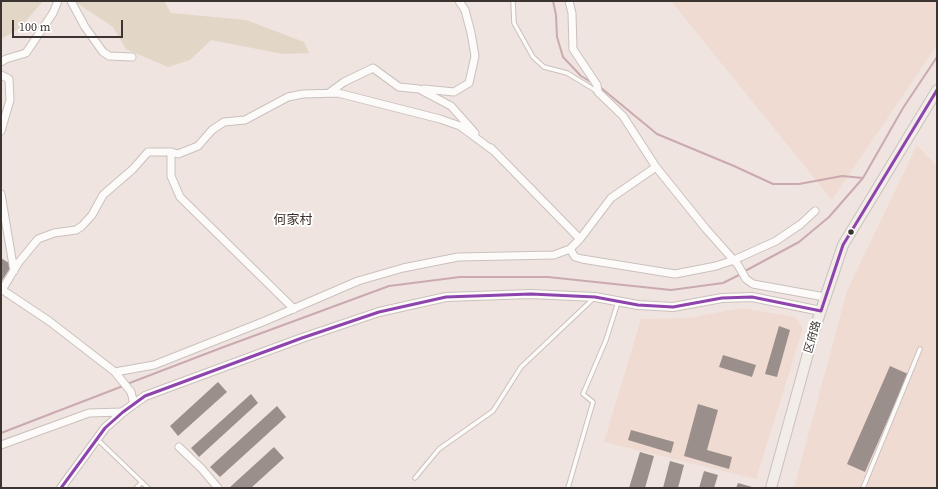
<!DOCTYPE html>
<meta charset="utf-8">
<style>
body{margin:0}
#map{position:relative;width:938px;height:489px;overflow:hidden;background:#efe4df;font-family:"Source Serif 4",serif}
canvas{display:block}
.frame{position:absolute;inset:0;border:2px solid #3c3431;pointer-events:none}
.scale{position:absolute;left:12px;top:20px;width:111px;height:18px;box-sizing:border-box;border:2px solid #3c3431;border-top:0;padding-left:5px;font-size:12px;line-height:14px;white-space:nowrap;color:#3c3431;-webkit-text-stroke:3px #fff;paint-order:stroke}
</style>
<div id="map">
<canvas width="938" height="489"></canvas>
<div class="frame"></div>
<div class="scale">100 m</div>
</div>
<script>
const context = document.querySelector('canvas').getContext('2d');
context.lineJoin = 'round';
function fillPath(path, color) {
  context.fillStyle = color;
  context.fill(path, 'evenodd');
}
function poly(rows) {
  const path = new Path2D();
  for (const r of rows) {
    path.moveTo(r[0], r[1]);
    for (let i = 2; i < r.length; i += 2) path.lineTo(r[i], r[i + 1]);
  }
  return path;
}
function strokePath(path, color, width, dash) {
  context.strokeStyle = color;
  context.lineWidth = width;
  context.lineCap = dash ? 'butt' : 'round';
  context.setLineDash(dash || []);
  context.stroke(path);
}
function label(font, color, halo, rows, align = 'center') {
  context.font = font + ' "Source Serif 4","Noto Sans SC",serif';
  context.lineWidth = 4;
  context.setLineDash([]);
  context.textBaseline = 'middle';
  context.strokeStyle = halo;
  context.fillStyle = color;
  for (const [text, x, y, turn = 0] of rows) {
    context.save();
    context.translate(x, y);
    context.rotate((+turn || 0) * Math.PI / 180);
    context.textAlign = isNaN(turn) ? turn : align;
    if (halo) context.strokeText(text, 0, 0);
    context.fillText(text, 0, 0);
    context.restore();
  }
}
fillPath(poly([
 [671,1,937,1,937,45,832,200],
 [917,145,937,166,937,488,794,488,847,291],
 [742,308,795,317,803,328,756,479,604,442,641,319,689,318]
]), '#f0dbd2');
fillPath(poly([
 [1,1,43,1,20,28,1,39],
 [74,1,164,1,171,13,246,20,304,42,309,53,283,54,211,40,190,60,168,67,126,49,113,27]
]), '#e2d6c6');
strokePath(poly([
 [553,1,556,15,557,37,563,57,581,76,591,82],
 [600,87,657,134,734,166,773,184,799,184,842,176,863,178],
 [745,271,799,242,829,217,863,178,903,108,937,57],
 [127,384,221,348,389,286,460,277,548,277,671,290,723,283,741,274],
 [1,433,123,386]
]), '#cbaaaf', 2);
fillPath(poly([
 [1,258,12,265,1,282],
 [779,326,790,330,777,377,765,374],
 [723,355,756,365,752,377,719,367],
 [890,366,908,374,865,472,847,464],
 [218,382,227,392,178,436,170,426],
 [251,394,258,403,199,457,191,448],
 [698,404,718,410,707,450,732,457,729,469,684,456],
 [277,406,286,417,220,477,210,467],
 [631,430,674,442,671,453,628,440],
 [274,447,284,458,251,488,229,488],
 [640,452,654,456,645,488,629,488],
 [670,461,684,465,678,488,663,488],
 [704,471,718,475,714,488,699,488],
 [738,483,752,487,752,488,736,488]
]), '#9b8f8c');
const service = poly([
 [513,1,514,23,533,57,544,67,567,73,598,92],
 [97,439,148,488],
 [415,478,439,449,493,411,521,367,594,298],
 [136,488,142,482],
 [568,488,593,402,583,394,606,340,618,302],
 [863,488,920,349]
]);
const minor = poly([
 [71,1,85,27,103,52,109,56,132,57],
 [569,1,572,13,573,49,597,85,598,92,623,116,656,167,706,229,738,265,746,279,753,284,825,297],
 [1,62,6,59,26,53,53,13,58,1],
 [1,75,9,79,10,100,1,131],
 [424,89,454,92,469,83,475,56,471,33,465,10,459,1],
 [329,93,344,82,373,68,399,87,419,89,451,106,475,133],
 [491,148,580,239],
 [171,152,171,176,180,197,294,309],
 [1,194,14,271],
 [570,249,575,257,582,259,675,274,716,266,734,260,776,241,801,224,815,211],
 [1,289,49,321,115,372,131,392,134,404],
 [2,290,19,262,38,239,54,233,76,230,82,226,92,215,103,195,133,169,148,152,171,152,178,154,198,146,212,130,224,122,245,120,288,97,303,94,338,93,440,119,460,126,495,152],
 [115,372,154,365,265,321,358,281,403,268,458,257,554,255,570,249,580,239,611,198,656,167],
 [1,445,89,413,123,412],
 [179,447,202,469,218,488]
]);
const tertiary = poly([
 [61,488,105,428,123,412,145,396,302,338,379,312,446,297,531,294,595,297,638,305,673,307,722,298,752,297,821,311]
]);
const secondary = poly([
 [771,488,815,328,843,245,937,90]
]);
strokePath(service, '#cac1bd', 5.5);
strokePath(minor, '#cac1bd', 9);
strokePath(tertiary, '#cac1bd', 10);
strokePath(secondary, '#cac1bd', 12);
strokePath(service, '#fdfbfa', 3.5);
strokePath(minor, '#fdfbfa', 7);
strokePath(tertiary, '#fdfbfa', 8);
strokePath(secondary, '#f2ede9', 10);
strokePath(poly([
 [61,488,105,428,123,412,145,396,302,338,379,312,446,297,531,294,595,297,638,305,673,307,722,298,752,297,821,311,843,245,937,90]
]), '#8e44ad', 3);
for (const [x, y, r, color] of [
 [851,232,3.5,"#3c3431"]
]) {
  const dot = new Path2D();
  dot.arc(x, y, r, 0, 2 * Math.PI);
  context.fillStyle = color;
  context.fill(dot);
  strokePath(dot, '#fff', 1.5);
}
label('11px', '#3c3431', '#fff', [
 ["区府路",813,337,-74]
]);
label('13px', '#3c2c26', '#fff', [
 ["何家村",293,221]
]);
</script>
